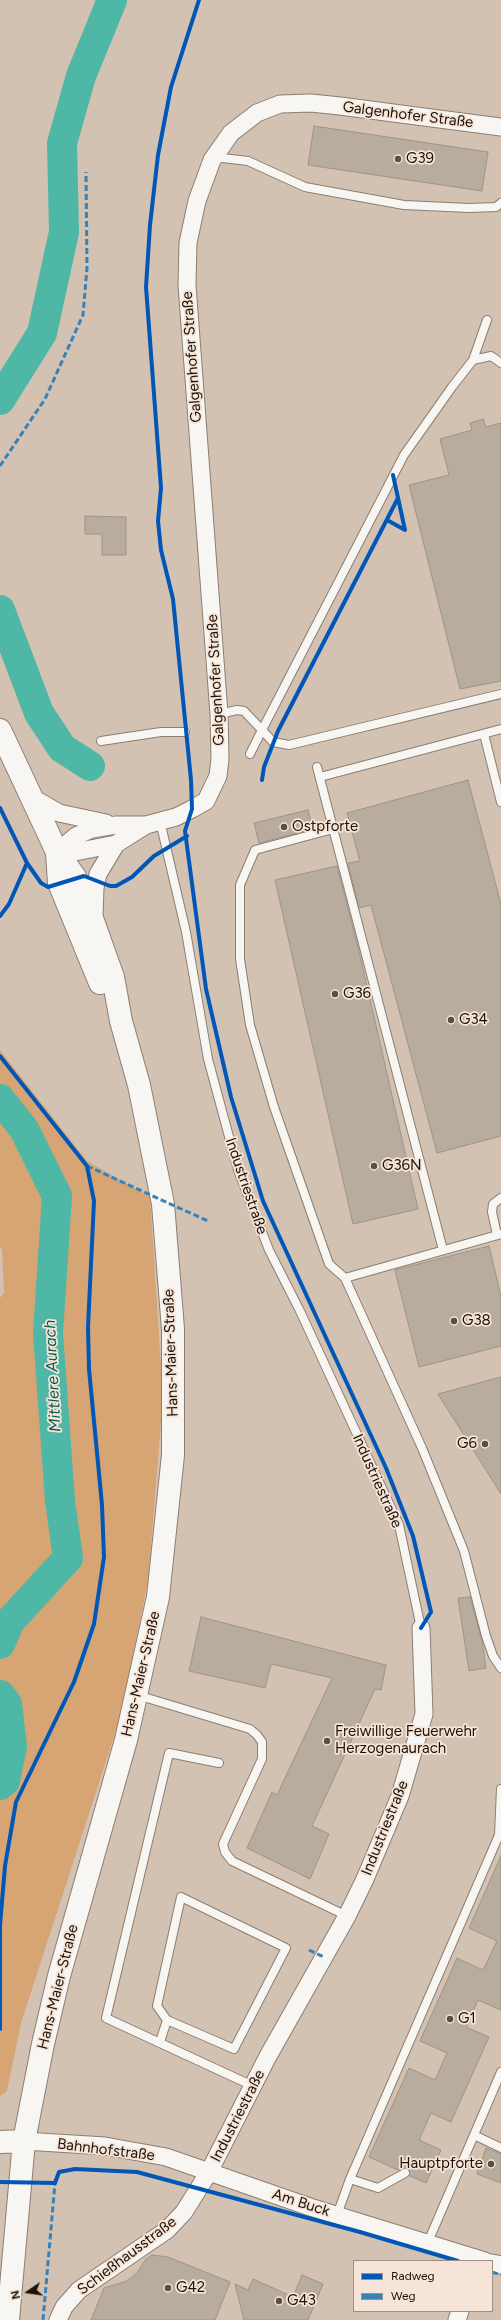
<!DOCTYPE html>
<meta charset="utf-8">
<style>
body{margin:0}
#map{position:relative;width:501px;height:2320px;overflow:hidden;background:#d3c1b2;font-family:Figtree,sans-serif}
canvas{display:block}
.legend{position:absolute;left:353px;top:2260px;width:140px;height:52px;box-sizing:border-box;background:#f5e4d7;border:1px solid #9e9084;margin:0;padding:5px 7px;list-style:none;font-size:12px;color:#1c1107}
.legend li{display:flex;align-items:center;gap:8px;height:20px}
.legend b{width:20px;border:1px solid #9e9084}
.north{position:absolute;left:8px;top:2272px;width:40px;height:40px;-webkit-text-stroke:3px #f5e4d7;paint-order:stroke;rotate:257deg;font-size:11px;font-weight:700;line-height:16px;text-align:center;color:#1c1107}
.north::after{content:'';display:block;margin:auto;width:14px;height:18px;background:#1c1107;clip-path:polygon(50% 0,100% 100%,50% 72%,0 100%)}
</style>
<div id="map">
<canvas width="501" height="2320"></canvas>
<ul class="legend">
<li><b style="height:5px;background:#0057b8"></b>Radweg</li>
<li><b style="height:5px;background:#3683ba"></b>Weg</li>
</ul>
<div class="north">N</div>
</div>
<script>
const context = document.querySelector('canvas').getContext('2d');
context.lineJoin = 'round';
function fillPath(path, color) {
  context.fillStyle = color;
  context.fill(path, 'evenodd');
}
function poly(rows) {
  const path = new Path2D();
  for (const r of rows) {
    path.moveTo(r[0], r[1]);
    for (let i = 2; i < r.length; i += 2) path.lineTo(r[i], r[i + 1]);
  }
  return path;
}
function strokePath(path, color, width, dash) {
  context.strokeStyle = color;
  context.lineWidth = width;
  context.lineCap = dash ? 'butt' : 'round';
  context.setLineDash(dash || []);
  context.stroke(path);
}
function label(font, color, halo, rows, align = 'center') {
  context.font = font + ' Figtree,sans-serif';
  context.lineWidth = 3.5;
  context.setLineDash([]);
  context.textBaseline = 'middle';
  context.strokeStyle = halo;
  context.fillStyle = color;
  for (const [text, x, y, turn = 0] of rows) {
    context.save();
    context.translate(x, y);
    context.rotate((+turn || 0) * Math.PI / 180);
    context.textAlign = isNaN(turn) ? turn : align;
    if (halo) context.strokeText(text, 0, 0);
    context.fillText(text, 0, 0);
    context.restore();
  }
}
fillPath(poly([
 [0,1050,87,1161,150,1197,163,1398,148,1581,121,1715,21,2023,7,2091,0,2096,0,1298,4,1293,2,1249,0,1248]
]), '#d7a474');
strokePath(poly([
 [0,400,42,333,64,232,62,143,81,76,112,0],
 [0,610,39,713,62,748,90,766],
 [0,1099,24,1129,57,1196,48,1333,60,1501,68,1558,10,1621,0,1644],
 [0,1695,7,1704,12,1746,5,1781,0,1785]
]), '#4fb7a5', 30);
const building = poly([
 [314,126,488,152,482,191,308,165,314,126],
 [483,419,486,427,501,423,501,681,460,689,409,485,449,475,440,439,472,430,470,423,483,419],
 [85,516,126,517,126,555,102,555,102,534,85,534,85,516],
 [468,780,501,904,501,1136,437,1153,371,905,359,908,348,863,360,861,347,813,468,780],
 [308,810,313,829,259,843,254,823,308,810],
 [337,866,359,951,418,1209,353,1224,275,880,337,866],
 [489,1246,501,1296,501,1346,419,1367,395,1270,489,1246],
 [501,1377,501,1494,438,1394,501,1377],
 [470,1597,482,1641,486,1668,469,1671,458,1598,470,1597],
 [201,1617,386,1665,381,1690,375,1689,312,1826,329,1834,310,1879,247,1848,272,1792,277,1795,332,1678,271,1664,265,1688,189,1671,201,1617],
 [501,1856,501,2010,478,2000,466,2027,489,2037,451,2122,431,2113,419,2140,441,2150,426,2183,410,2176,407,2168,398,2170,369,2157,409,2068,435,2080,447,2053,420,2041,457,1958,483,1970,497,1941,469,1928,501,1856],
 [486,2148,501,2154,501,2183,477,2174,486,2148],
 [152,2255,168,2257,230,2282,215,2320,91,2320,104,2288,127,2281,137,2273,146,2259,152,2255],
 [302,2275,323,2284,308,2320,244,2320,235,2284,248,2290,253,2279,293,2297,302,2275]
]);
fillPath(building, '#b8ac9f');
strokePath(building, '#9f9387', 1);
const lane = poly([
 [214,157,248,161,305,187,404,205,469,208,496,207,501,203],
 [473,360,487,320],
 [501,363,491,356,473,360,452,387,404,455,262,730,273,742,289,745,501,694],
 [219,714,237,710,244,711,262,730,250,754],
 [484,734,501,802],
 [101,741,161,732,185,732],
 [317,767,443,1250],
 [320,777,501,729],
 [160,821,186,932,208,1059,238,1170,269,1250,300,1311,399,1525,421,1628],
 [333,829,255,850,240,885,240,959,250,1025,274,1107,329,1264,345,1278,501,1234],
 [497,1235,492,1212,493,1204,501,1198],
 [345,1278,422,1448,464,1551,486,1636,493,1656,501,1668],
 [137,1695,250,1729,257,1735,262,1742,262,1759,223,1844,225,1852,232,1861,347,1916],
 [219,1763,169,1753,106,2018,253,2086],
 [160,2042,167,2020,157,2006,181,1897,286,1948,234,2049,167,2020],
 [474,2135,501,2148],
 [350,2179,499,1835,501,1789],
 [337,2215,350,2179,378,2188,405,2173],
 [428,2242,501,2072]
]);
const street = poly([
 [31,797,59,813,106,823],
 [57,852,76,836,92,829,116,825,146,825,176,817,192,809,206,801,218,776,220,759,219,714,187,285,188,243,197,201,212,160,231,133,257,113,280,104,311,103,340,106,501,127],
 [57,852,75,852,116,844,146,825],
 [94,917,95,888,98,874,116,844],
 [24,2141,105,2146,166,2157,310,2207,485,2261],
 [492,2263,501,2265],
 [58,2320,64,2307,79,2290,167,2230,184,2212,209,2172,267,2058,347,1916,365,1879,400,1796,424,1714,421,1628],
 [457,2320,460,2311]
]);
const secondary = poly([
 [0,730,57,852,75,877,93,921,113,977,121,1021,139,1085,163,1204,173,1329,173,1455,158,1597,126,1740,59,1976,43,2044,24,2141,8,2320],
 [57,853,59,883,100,983],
 [0,2142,24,2141]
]);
strokePath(lane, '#8c7e73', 10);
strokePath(street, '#8c7e73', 19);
strokePath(secondary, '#8c7e73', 24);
strokePath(lane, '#f8f6f3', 8);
strokePath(street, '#f8f6f3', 17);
strokePath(secondary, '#f8f6f3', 22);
strokePath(poly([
 [0,466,45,399,83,315,87,268,86,172],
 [87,1166,210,1222],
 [309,1950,324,1957],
 [492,2272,501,2275],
 [43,2320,55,2183]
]), '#3683ba', 3, [6, 3]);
strokePath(poly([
 [199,0,171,87,158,155,150,225,146,287,161,488,158,521,161,550,173,599,191,780,192,809,185,831,206,989,231,1097,263,1201,386,1468,413,1536,431,1612,421,1628],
 [387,520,405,530,393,475],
 [262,780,264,767,278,731,398,498],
 [0,808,27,863,41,883,48,887,84,876,110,886,116,886,132,877,154,856,187,836],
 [0,916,9,904,27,863],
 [0,1056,87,1166,94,1201,88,1327,89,1369,102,1505,104,1557,94,1624,74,1682,16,1802,5,1866,0,1925,0,2029],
 [0,2182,55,2183,59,2172,75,2169,137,2172,360,2232,458,2261]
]), '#0057b8', 4);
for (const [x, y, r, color] of [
 [398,159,4,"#5c4f43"],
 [284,827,4,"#5c4f43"],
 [335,994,4,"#5c4f43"],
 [451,1020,4,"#5c4f43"],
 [374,1166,4,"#5c4f43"],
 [454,1321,4,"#5c4f43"],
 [485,1444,4,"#5c4f43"],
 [327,1741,4,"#5c4f43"],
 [450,2019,4,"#5c4f43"],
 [491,2164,4,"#5c4f43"],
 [168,2288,4,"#5c4f43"],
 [279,2301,4,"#5c4f43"]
]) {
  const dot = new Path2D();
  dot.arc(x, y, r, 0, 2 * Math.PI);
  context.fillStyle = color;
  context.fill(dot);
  strokePath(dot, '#f5e4d7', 1.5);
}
label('15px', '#1c1107', '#f5e4d7', [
 ["Galgenhofer Straße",408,115,7],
 ["Galgenhofer Straße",192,357,-94],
 ["Galgenhofer Straße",216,680,-93],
 ["Industriestraße",246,1186,71],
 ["Hans-Maier-Straße",171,1353,-92],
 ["Industriestraße",377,1481,66],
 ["Hans-Maier-Straße",141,1674,-77],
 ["Industriestraße",385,1828,-68],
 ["Hans-Maier-Straße",58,1987,-76],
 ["Industriestraße",238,2116,-63],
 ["Bahnhofstraße",106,2150,7],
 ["Am Buck",301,2203,18],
 ["Schießhausstraße",127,2256,-37]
]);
label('15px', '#1c1107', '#f5e4d7', [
 ["G39",406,159],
 ["Ostpforte",292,827],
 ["G36",343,994],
 ["G34",459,1020],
 ["G36N",382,1166],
 ["G38",462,1321],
 ["G6",477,1444,"right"],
 ["Freiwillige Feuerwehr",335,1732],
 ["Herzogenaurach",335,1749],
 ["G1",458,2019],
 ["Hauptpforte",483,2164,"right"],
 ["G42",176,2288],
 ["G43",287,2301]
], 'left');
label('italic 16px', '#0a5a50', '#f5e4d7', [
 ["Mittlere Aurach",53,1376,-93]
]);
</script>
